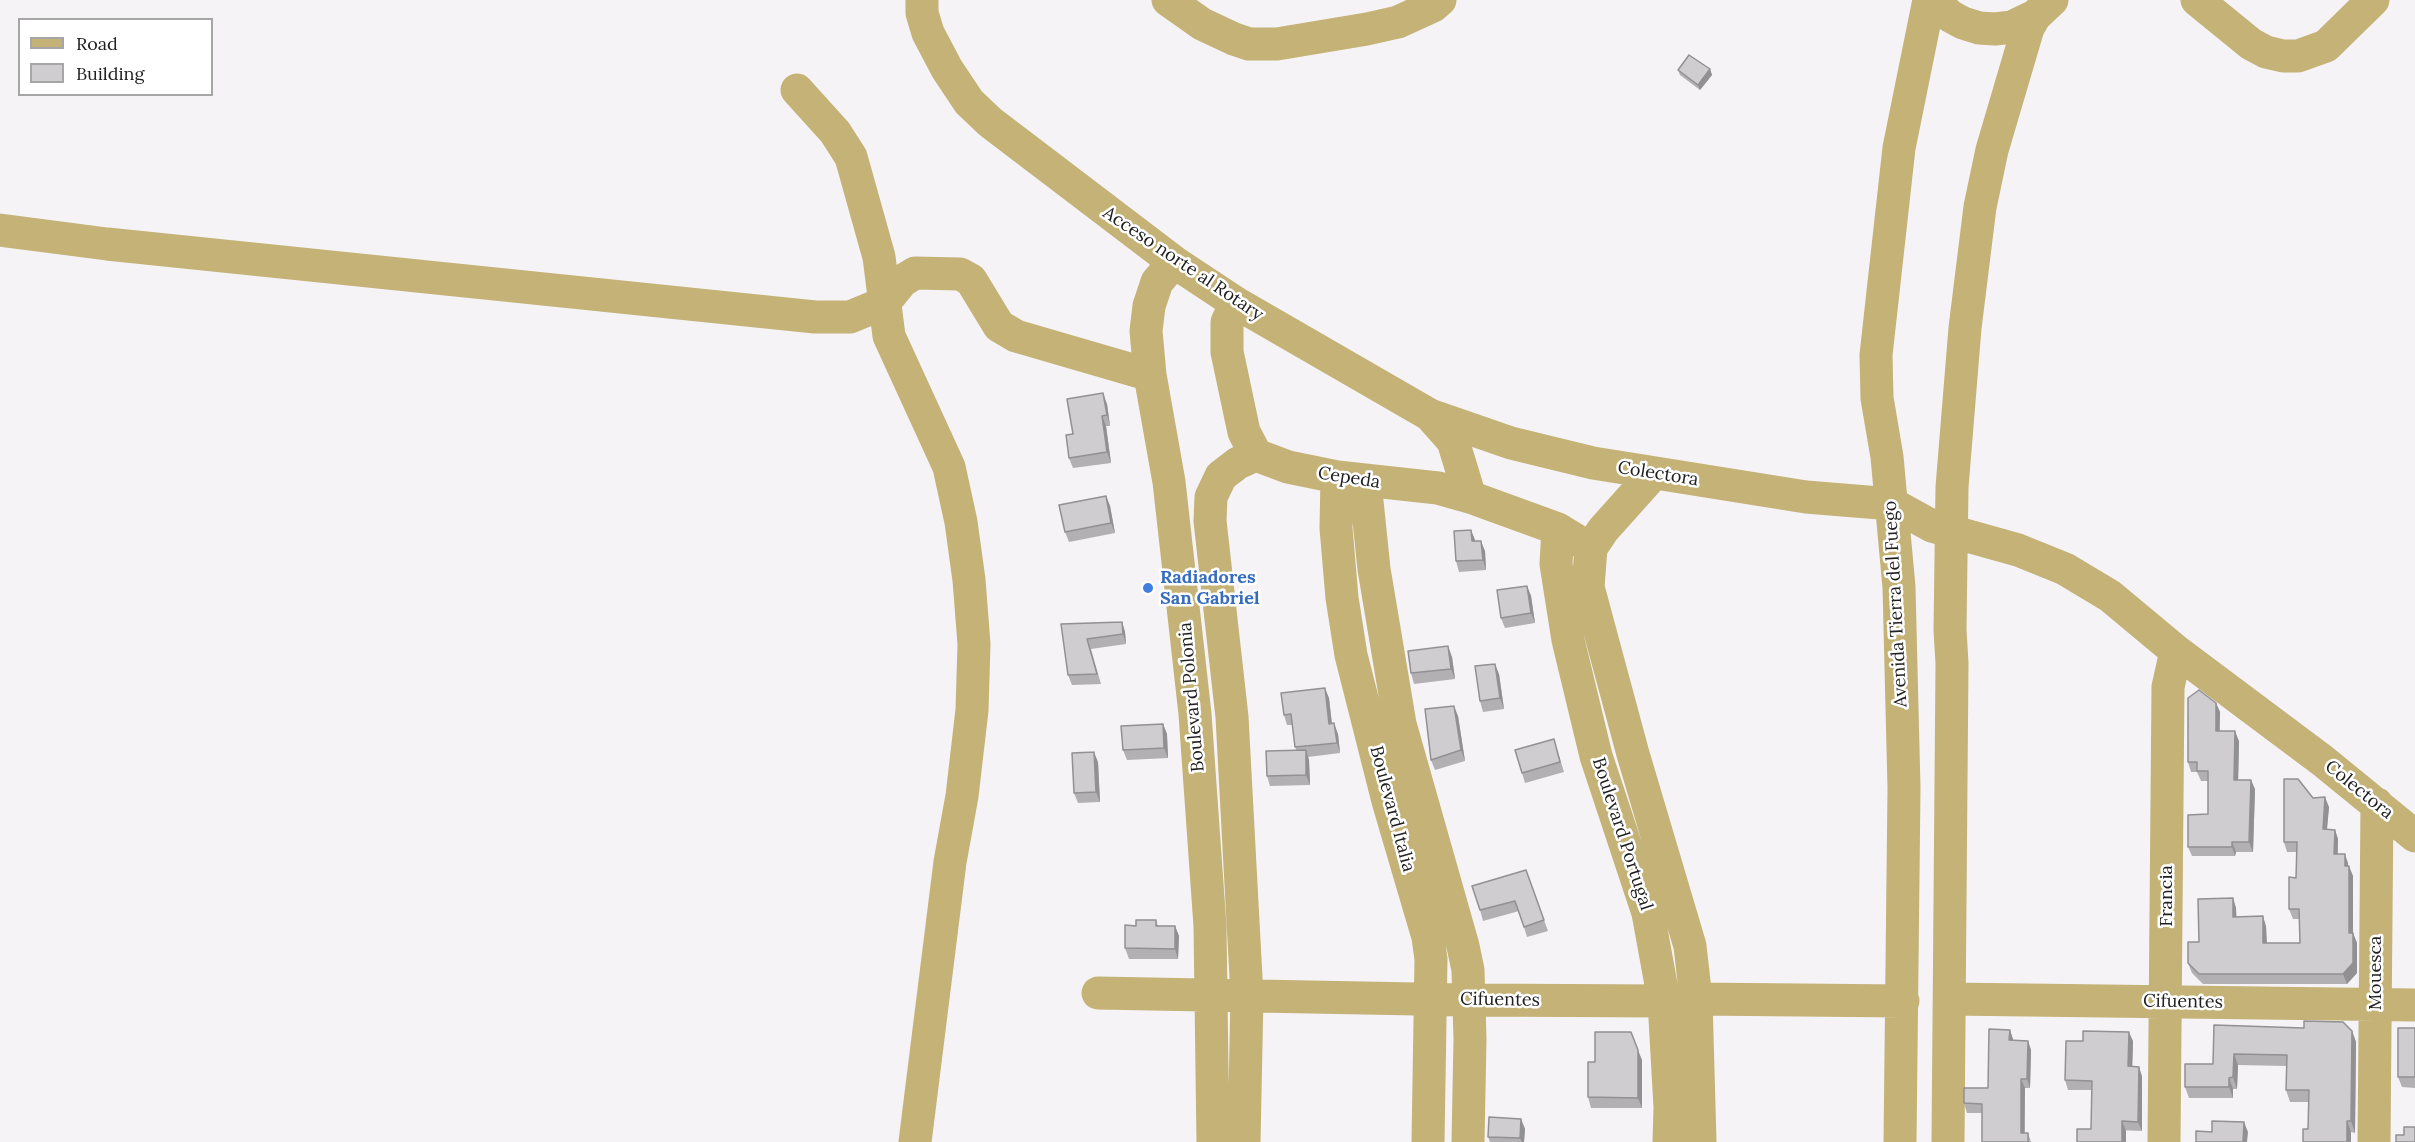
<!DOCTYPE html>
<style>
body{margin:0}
#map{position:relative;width:2415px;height:1142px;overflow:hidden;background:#f5f3f6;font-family:Lora,serif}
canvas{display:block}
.legend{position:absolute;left:18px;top:18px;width:195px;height:78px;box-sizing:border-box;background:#fff;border:2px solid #a6a6a6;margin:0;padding:8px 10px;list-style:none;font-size:18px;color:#212021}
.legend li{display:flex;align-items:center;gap:12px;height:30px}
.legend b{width:30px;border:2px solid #a6a6a6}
</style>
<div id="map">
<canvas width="2415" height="1142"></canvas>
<ul class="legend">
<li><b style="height:8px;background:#c4b276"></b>Road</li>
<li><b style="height:16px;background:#cfcdd0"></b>Building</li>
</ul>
</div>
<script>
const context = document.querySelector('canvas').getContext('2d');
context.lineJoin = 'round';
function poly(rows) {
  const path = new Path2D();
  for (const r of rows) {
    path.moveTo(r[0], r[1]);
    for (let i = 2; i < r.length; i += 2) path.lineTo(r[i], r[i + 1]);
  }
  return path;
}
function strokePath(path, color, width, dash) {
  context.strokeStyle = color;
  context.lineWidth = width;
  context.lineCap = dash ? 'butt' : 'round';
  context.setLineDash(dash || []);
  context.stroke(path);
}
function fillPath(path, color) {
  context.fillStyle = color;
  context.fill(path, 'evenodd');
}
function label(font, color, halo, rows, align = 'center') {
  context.font = font + ' Lora,serif';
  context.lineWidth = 5;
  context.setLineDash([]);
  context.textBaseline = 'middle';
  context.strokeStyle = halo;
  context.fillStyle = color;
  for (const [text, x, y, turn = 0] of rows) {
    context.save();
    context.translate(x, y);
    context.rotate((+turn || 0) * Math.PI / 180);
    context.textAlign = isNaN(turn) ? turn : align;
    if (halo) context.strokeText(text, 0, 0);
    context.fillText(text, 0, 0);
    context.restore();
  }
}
strokePath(poly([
 [922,0,922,13,928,33,947,69,969,102,990,122,1174,262,1236,303,1430,415,1453,441,1470,497],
 [1168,0,1202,24,1234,39,1249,44,1277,44,1367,29,1398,22,1433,6,1440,0],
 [1933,0,1950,16,1963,23,1979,28,1995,29,2012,27,2035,16,2052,0],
 [2197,0,2251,44,2266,52,2283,56,2298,56,2326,46,2373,0],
 [797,90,835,132,851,157,879,257,889,336,949,467,961,522,969,580,974,644,972,710,962,796,950,862,915,1142],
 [0,230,107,244,815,317,850,317,884,303,902,281,915,273,960,274,971,280,999,326,1016,336,1150,375],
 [1174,262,1157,282,1149,306,1146,331,1150,375,1169,482,1195,714,1210,926,1213,1142],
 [1236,303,1227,322,1227,352,1244,432,1256,455,1288,467,1337,477,1438,488,1470,497,1558,529,1576,540],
 [1430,415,1511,443,1593,463,1806,497,1892,504,1932,526,2018,550,2065,569,2110,596,2176,651,2323,761,2415,836],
 [1654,473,1603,530,1591,548,1588,587,1633,754,1690,946,1696,999,1700,1142],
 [1337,477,1336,528,1342,598,1351,655,1388,801,1428,937,1431,959,1428,1142],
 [1365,482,1374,569,1400,724,1463,946,1468,970,1470,1039,1468,1142],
 [1558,529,1556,564,1568,640,1596,756,1648,913,1664,1001,1670,1107,1669,1142],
 [1098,993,1470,1000,1664,1001,1696,999,1903,1001],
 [1950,999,2415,1005],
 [1244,1142,1247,996,1232,717,1210,521,1211,497,1221,476,1238,463,1256,455],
 [1900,1142,1904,788,1899,587,1887,457,1877,398,1876,355,1899,148,1929,0],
 [1948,1142,1952,663,1950,630,1952,487,1965,328,1980,207,1992,150,2028,28,2035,16],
 [2164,1142,2168,687,2176,651],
 [2374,1142,2377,804]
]), '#c4b276', 33);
fillPath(poly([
 [1710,69,1712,75,1700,90,1680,75,1678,70],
 [1107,404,1110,426,1106,426,1111,463,1073,468,1069,458,1073,434],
 [1106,496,1110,506,1115,533,1069,542,1065,532],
 [1471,530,1475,541,1485,551,1486,570,1459,572,1456,561],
 [1527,586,1531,596,1535,623,1505,628,1501,618],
 [1122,622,1125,632,1126,644,1091,649,1101,684,1072,685,1068,675,1061,624],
 [1452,657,1455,679,1414,684,1411,673],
 [1499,674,1504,709,1483,712,1480,701],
 [1329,698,1332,724,1338,734,1340,753,1308,757,1309,760,1310,785,1270,786,1267,776,1296,750,1292,725,1287,725,1284,715],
 [2216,703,2220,712,2220,731,2239,741,2238,780,2255,789,2253,852,2236,852,2235,856,2192,856,2188,847,2208,814,2208,781,2201,781,2197,772,2191,772,2188,762],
 [1458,716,1465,761,1435,770,1431,760],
 [1163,724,1167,734,1168,758,1127,760,1123,750],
 [1557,749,1564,772,1525,783,1522,773],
 [1098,762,1100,802,1078,803,1074,793],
 [2313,798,2329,807,2327,829,2335,830,2338,839,2338,854,2348,863,2348,866,2353,876,2353,933,2357,943,2357,973,2347,984,2203,984,2192,973,2188,963,2199,942,2233,898,2236,908,2236,917,2266,926,2267,943,2300,943,2299,919,2293,919,2289,909,2296,878,2297,852,2287,852,2284,842],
 [1526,870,1548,931,1527,937,1519,911,1483,921,1480,910],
 [1156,920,1158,926,1175,926,1179,936,1178,959,1129,959,1125,948,1136,926],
 [2214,1025,2352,1031,2356,1042,2355,1133,2351,1132,2351,1142,2303,1142,2308,1129,2308,1102,2290,1102,2286,1090,2287,1066,2238,1065,2237,1089,2233,1089,2233,1098,2189,1098,2185,1087,2213,1064],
 [2415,1028,2415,1088,2402,1087,2398,1077],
 [2010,1030,2013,1040,2028,1041,2031,1050,2030,1088,2025,1088,2025,1133,2028,1133,2031,1142,1982,1142,1982,1113,1967,1113,1964,1103,1988,1088],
 [2133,1041,2132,1067,2142,1076,2142,1131,2091,1129,2092,1090,2068,1090,2065,1080],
 [1642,1060,1642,1108,1591,1108,1588,1097],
 [1521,1119,1525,1129,1524,1142,1490,1142,1488,1137]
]), '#b2b0b3');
fillPath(poly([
 [1710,69,1712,75,1700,90,1698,85],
 [1103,393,1107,404,1110,426,1107,415],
 [1102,416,1106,426,1111,463,1107,452],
 [1106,496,1110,506,1115,533,1111,523],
 [1471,530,1475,540,1475,552,1472,541],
 [1481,541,1485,551,1486,570,1483,560],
 [1527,586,1531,596,1535,623,1531,613],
 [1122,622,1125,632,1126,644,1123,634],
 [1448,646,1452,657,1455,679,1451,669],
 [1495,664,1499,674,1504,709,1500,698],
 [1325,688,1329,698,1333,734,1329,724],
 [2216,703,2220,712,2219,741,2216,731],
 [1454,706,1458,716,1465,761,1461,750],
 [1334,723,1338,734,1340,753,1337,743],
 [1163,724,1167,734,1168,758,1164,748],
 [2235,731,2239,741,2238,789,2234,780],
 [1306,750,1309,760,1310,785,1306,775],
 [1094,752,1098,762,1100,802,1096,792],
 [2251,780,2255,789,2253,852,2249,842],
 [2325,797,2329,807,2326,839,2323,829],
 [2335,830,2338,839,2337,863,2334,854],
 [2232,842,2236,852,2235,856,2232,847],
 [2345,854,2348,863,2348,875,2345,866],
 [2349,866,2353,876,2353,943,2349,933],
 [2233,898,2236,908,2237,927,2233,917],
 [2263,916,2266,926,2267,952,2263,943],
 [1175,926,1179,936,1178,959,1175,949],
 [2353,933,2357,943,2357,973,2347,984,2343,974],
 [2010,1030,2013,1039,2013,1049,2009,1040],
 [2352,1031,2356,1042,2355,1133,2351,1121],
 [2129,1032,2133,1041,2132,1076,2128,1066],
 [2028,1041,2031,1050,2030,1088,2027,1079],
 [1638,1050,1642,1060,1642,1108,1638,1098],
 [2234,1054,2238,1065,2237,1089,2233,1077],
 [2139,1067,2142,1076,2142,1131,2138,1122],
 [2229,1078,2233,1089,2233,1098,2229,1087],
 [2021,1079,2025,1088,2024,1142,2021,1133],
 [1521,1119,1525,1129,1524,1142,1522,1142,1520,1138],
 [2122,1121,2126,1131,2126,1142,2122,1142],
 [2347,1121,2351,1132,2351,1142,2347,1142],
 [2244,1122,2248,1132,2247,1142,2243,1142]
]), '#919092');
const building = poly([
 [1689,55,1710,69,1698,85,1678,70,1689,55],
 [1103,393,1107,415,1102,416,1107,452,1069,458,1066,435,1073,434,1067,399,1103,393],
 [1106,496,1111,523,1065,532,1059,505,1106,496],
 [1471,530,1472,541,1481,541,1483,560,1456,561,1454,531,1471,530],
 [1527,586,1531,613,1501,618,1497,590,1527,586],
 [1122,622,1123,634,1087,639,1097,674,1068,675,1061,624,1122,622],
 [1448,646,1451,669,1411,673,1408,651,1448,646],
 [1495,664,1500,698,1480,701,1475,666,1495,664],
 [1325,688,1329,724,1334,723,1337,743,1295,747,1291,714,1284,715,1281,693,1325,688],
 [2199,690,2216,703,2216,731,2235,731,2234,780,2251,780,2249,842,2232,842,2232,847,2188,847,2188,815,2208,814,2208,771,2197,771,2197,762,2188,762,2188,698,2199,690],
 [1454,706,1461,750,1431,760,1425,709,1454,706],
 [1163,724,1164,748,1123,750,1121,726,1163,724],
 [1554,739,1560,762,1522,773,1515,750,1554,739],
 [1306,750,1306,775,1267,776,1266,751,1306,750],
 [1094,752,1096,792,1074,793,1072,753,1094,752],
 [2284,779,2298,779,2313,798,2325,797,2323,829,2335,830,2334,854,2345,854,2345,866,2349,866,2349,933,2353,933,2353,963,2343,974,2199,974,2188,963,2188,942,2199,942,2198,899,2233,898,2233,917,2263,916,2263,943,2300,943,2299,909,2289,909,2289,877,2296,878,2297,842,2284,842,2284,779],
 [1526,870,1544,920,1524,927,1515,901,1480,910,1472,886,1526,870],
 [1136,920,1156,920,1156,926,1175,926,1175,949,1125,948,1125,925,1136,926,1136,920],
 [2304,1021,2343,1022,2352,1031,2351,1121,2347,1121,2347,1142,2303,1142,2303,1129,2308,1129,2309,1090,2286,1090,2287,1055,2234,1054,2233,1077,2229,1078,2229,1087,2185,1087,2185,1064,2213,1064,2214,1025,2304,1028,2304,1021],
 [2398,1028,2415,1028,2415,1077,2398,1077,2398,1028],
 [1989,1029,2010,1030,2009,1040,2028,1041,2027,1079,2021,1079,2021,1133,2028,1133,2028,1142,1982,1142,1982,1104,1964,1103,1964,1088,1988,1088,1989,1029],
 [2083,1031,2129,1032,2128,1066,2139,1067,2138,1122,2122,1121,2122,1142,2077,1142,2077,1129,2091,1129,2092,1081,2065,1080,2066,1041,2083,1041,2083,1031],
 [1595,1032,1631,1032,1638,1050,1638,1098,1588,1097,1588,1062,1595,1062,1595,1032],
 [1489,1117,1521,1119,1520,1138,1488,1137,1489,1117],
 [2212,1121,2244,1122,2243,1142,2196,1142,2196,1131,2212,1132,2212,1121],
 [2404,1127,2415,1127,2415,1142,2396,1142,2396,1135,2404,1135,2404,1127]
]);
fillPath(building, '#cfcdd0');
strokePath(building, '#919092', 1.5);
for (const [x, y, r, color] of [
 [1148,588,6,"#3f7fe0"]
]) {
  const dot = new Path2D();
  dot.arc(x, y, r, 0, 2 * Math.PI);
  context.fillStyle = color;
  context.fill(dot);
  strokePath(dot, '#fff', 2);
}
label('18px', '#212021', '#fff', [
 ["Acceso norte al Rotary",1183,264,34],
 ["Colectora",1658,474,9],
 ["Cepeda",1349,478,9],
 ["Avenida Tierra del Fuego",1896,604,-93],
 ["Boulevard Polonia",1192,697,-95],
 ["Colectora",2359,790,39],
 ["Boulevard Italia",1392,809,75],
 ["Boulevard Portugal",1622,834,72],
 ["Francia",2167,896,-90],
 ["Mouesca",2376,973,-90],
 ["Cifuentes",1500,1000,1],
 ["Cifuentes",2183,1002,1]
]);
label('bold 18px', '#366cbe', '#fff', [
 ["Radiadores",1160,578],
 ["San Gabriel",1160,599]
], 'left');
</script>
